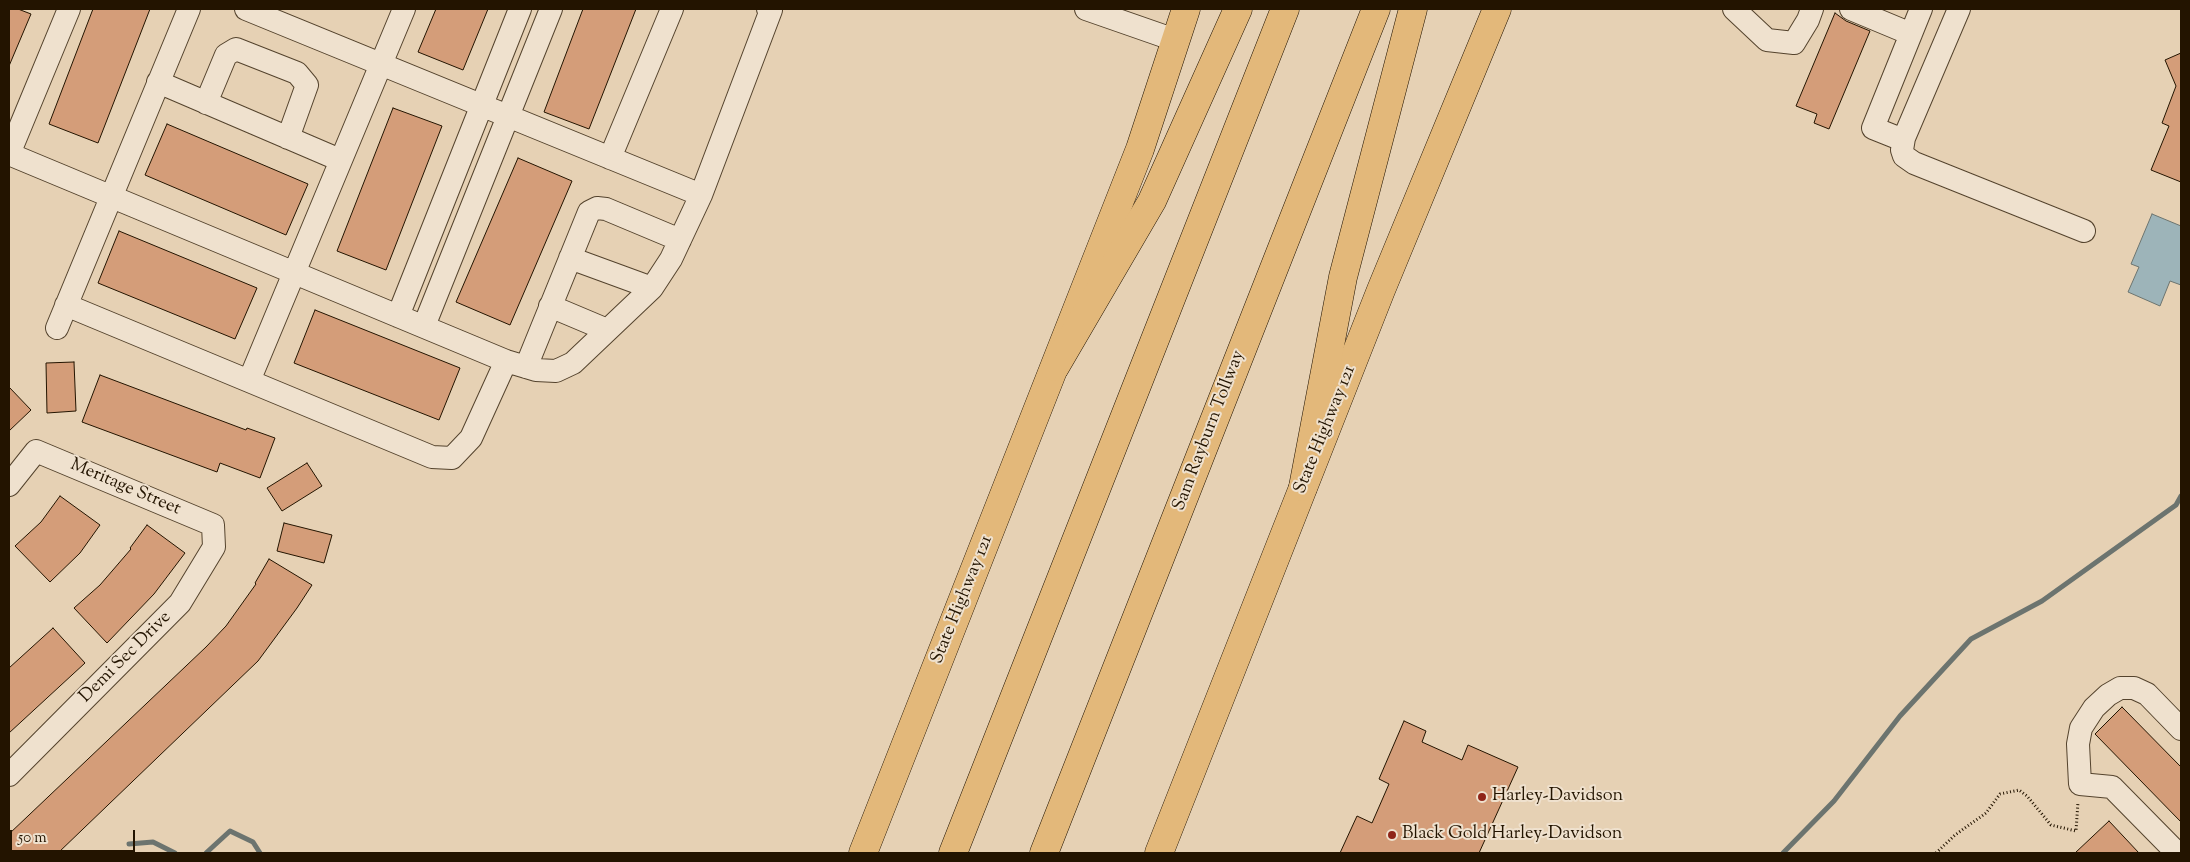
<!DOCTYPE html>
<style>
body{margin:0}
#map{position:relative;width:2190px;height:862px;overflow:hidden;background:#e6d1b4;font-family:"Sorts Mill Goudy",serif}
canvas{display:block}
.frame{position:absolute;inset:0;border:10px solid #231400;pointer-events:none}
.scale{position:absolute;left:10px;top:830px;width:125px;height:22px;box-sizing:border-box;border:2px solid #231400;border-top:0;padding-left:6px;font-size:15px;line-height:18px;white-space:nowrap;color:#231400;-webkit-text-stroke:4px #efe1ce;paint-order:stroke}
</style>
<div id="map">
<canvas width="2190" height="862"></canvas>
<div class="frame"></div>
<div class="scale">50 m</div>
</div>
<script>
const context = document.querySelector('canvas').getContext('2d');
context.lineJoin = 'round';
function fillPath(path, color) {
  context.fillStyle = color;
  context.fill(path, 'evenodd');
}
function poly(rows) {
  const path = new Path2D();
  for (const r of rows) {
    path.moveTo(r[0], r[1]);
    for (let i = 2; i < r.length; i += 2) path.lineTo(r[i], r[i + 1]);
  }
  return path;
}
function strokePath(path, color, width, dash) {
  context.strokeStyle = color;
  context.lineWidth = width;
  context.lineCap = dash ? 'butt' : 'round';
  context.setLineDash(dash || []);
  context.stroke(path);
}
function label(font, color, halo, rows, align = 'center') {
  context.font = font + ' "Sorts Mill Goudy",serif';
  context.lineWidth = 4;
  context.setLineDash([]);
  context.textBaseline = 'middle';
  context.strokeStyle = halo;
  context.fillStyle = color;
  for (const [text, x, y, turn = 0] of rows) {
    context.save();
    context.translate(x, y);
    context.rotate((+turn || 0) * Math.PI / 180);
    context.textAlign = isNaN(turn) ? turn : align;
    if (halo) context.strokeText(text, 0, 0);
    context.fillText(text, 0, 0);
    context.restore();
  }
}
const water = poly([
 [2152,214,2181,226,2181,285,2170,281,2160,306,2128,292,2139,267,2131,264,2152,214]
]);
fillPath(water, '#9db4b9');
strokePath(water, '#6c746f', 1);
strokePath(poly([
 [129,844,153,842,175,853],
 [206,853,230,831,253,842,260,853],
 [1783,853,1834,801,1900,716,1971,639,2042,601,2176,505,2181,496]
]), '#6c746f', 5);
const building = poly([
 [9,9,18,9,31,14,9,66,9,9],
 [93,9,150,9,98,143,49,124,93,9],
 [436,9,488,9,463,70,418,52,436,9],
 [583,9,636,9,589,129,544,112,583,9],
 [1835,13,1846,21,1870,31,1829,129,1814,123,1817,114,1796,106,1835,13],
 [2181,53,2181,182,2151,170,2169,126,2162,123,2176,86,2165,60,2181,53],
 [393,108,442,126,386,270,337,251,393,108],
 [167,124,308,184,286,235,145,175,167,124],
 [518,158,572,181,510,325,456,302,518,158],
 [119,231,257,288,235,339,98,283,119,231],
 [315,310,460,368,439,420,294,363,315,310],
 [74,362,76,411,47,413,46,363,74,362],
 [100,375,246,430,247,428,275,438,260,478,220,463,217,472,82,422,100,375],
 [9,387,31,410,9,431,9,387],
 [307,463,322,486,282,511,267,488,307,463],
 [60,496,100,525,80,553,50,582,15,546,41,522,60,496],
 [284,523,332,535,324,563,277,551,284,523],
 [147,525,185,553,154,594,107,643,74,608,100,585,131,549,130,548,147,525],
 [269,559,312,585,297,608,258,661,58,853,13,853,9,849,9,834,206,647,226,626,256,584,255,583,269,559],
 [53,628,85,663,9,733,9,668,53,628],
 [2122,707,2181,767,2181,822,2095,734,2122,707],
 [1404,721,1426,731,1422,742,1462,760,1468,745,1518,767,1479,853,1340,853,1357,816,1372,823,1389,784,1379,779,1404,721],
 [2109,821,2139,853,2075,853,2109,821]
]);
fillPath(building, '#d49d79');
strokePath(building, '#231400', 1);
const minor = poly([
 [246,9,701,195],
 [1086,9,1175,40],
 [1734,9,1767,40,1794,43,1808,20,1812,9],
 [1851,9,1911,34],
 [1959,9,1904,138,1902,150,1904,156,1914,163,2084,231],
 [158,82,340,160],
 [206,103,226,55,236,49,297,73,307,85,288,138],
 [1903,140,1873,128,1921,9],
 [9,154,506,361,536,370,556,371,573,363,652,288,671,259,701,195,771,10,768,9],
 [9,154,69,9],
 [610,158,672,9],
 [570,258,652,288],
 [66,305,432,457,452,458,471,438,506,361],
 [550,306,607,330],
 [398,316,520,9],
 [424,326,551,9],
 [57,328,189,9],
 [526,367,589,212,597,208,606,209,680,240],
 [249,381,404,9],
 [9,485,36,451,213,525,214,547,180,603,9,775],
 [2177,853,2112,787,2080,784,2078,744,2081,728,2094,708,2108,695,2120,688,2134,688,2147,694,2181,729]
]);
const major = poly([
 [863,853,1140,149,1186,9],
 [1159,853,1381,290,1497,9]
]);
const highway = poly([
 [1055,367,1152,201,1238,9],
 [1303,487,1343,277,1413,9],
 [953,853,1285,9],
 [1044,853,1376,9]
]);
strokePath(minor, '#54432d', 24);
strokePath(major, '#231400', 29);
strokePath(highway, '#231400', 29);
strokePath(poly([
 [1936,853,1955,835,1986,813,2000,794,2019,790,2027,796,2051,825,2076,831,2078,802]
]), '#231400', 3, [1, 2.5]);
strokePath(minor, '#efe1ce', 22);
strokePath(major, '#e3b87a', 28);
strokePath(highway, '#e3b87a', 28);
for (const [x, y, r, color] of [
 [1482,797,5,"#8f2418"],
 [1392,835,5,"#8f2418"]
]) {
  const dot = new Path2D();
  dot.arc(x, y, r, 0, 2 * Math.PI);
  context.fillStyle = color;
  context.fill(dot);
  strokePath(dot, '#efe1ce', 2);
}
label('18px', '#231400', '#efe1ce', [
 ["State Highway 121",1326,430,-68],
 ["Sam Rayburn Tollway",1210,431,-69],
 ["Meritage Street",125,488,23],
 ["State Highway 121",963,600,-68],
 ["Demi Sec Drive",126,658,-45]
]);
label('18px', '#231400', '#efe1ce', [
 ["Harley-Davidson",1492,797],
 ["Black Gold Harley-Davidson",1402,835]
], 'left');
</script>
